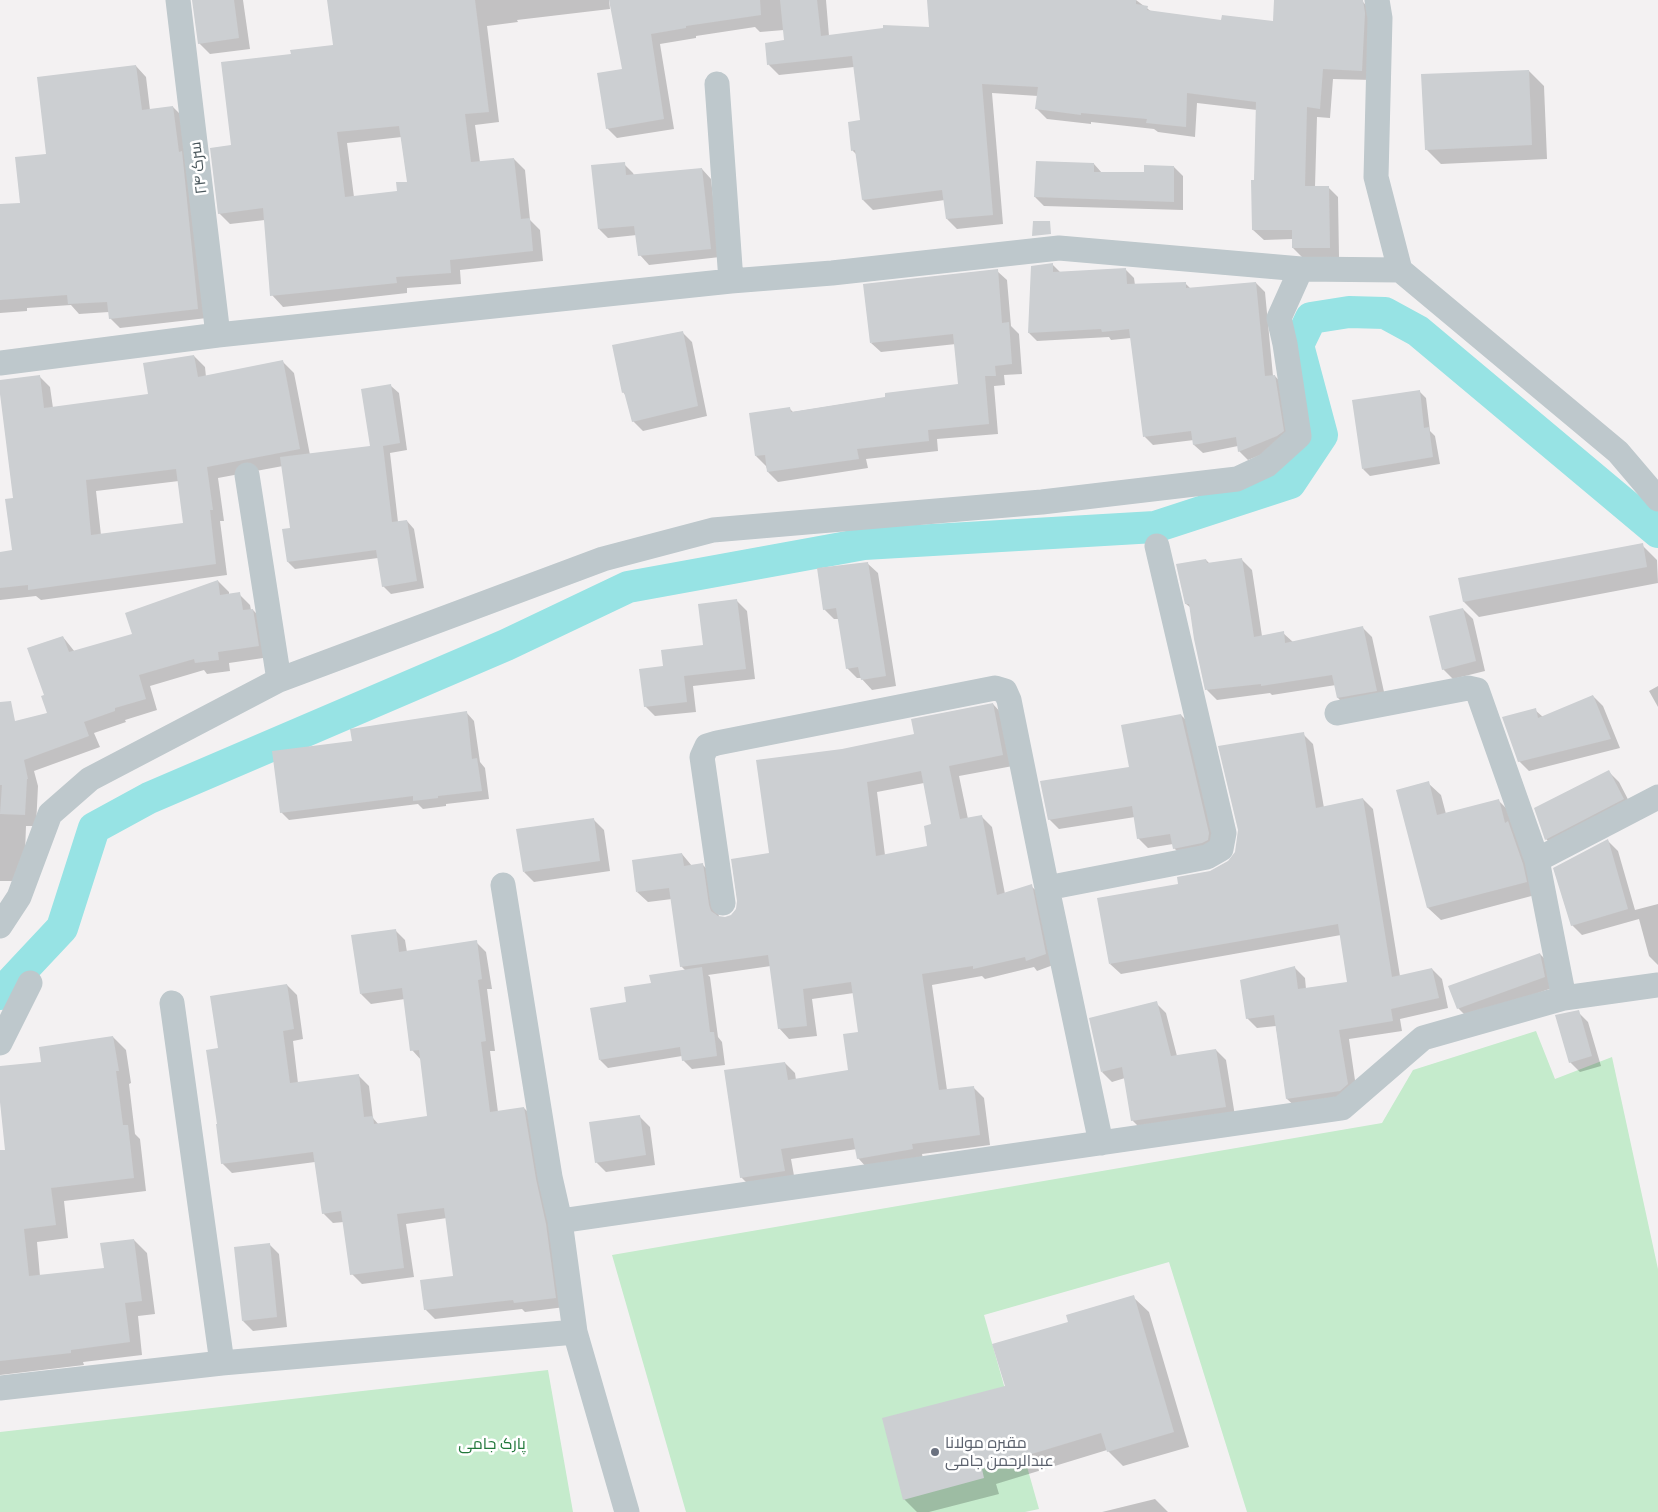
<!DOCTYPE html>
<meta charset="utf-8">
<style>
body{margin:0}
canvas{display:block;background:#f3f1f2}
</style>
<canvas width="1658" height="1512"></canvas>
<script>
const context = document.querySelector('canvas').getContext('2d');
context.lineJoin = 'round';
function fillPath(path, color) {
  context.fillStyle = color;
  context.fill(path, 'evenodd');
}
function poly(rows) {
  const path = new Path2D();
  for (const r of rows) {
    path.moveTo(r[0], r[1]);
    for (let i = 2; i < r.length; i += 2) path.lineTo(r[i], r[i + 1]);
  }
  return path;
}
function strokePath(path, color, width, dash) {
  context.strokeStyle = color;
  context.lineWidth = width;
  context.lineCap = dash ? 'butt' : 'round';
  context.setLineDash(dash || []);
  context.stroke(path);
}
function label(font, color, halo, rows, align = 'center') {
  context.font = font + ' "Exo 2",Cairo,sans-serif';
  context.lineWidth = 5;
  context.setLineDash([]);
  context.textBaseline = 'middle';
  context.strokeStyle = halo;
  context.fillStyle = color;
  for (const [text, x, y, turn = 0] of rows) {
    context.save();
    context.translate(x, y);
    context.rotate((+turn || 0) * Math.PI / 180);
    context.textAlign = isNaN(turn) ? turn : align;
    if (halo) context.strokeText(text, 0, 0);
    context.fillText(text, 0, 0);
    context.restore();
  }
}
fillPath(poly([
 [1536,1031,1555,1079,1612,1057,1658,1269,1658,1512,1247,1512,1169,1262,984,1315,1039,1509,1025,1512,686,1512,612,1255,1382,1123,1413,1070],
 [548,1370,573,1512,0,1512,0,1432]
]), '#c5ebcc');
fillPath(poly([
 [194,0,243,0,250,49,210,54,199,43],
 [328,0,609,0,610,9,517,20,518,22,487,26,499,122,475,125,480,162,514,159,525,170,530,220,540,230,543,261,460,270,461,284,407,288,407,293,283,307,272,295,265,220,230,224,219,213,232,146,292,55,335,46],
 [402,137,408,183,398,192,354,197,347,143],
 [656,0,826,0,829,36,931,28,1026,0,1136,0,1152,12,1222,21,1274,23,1275,0,1362,1,1373,12,1372,80,1333,79,1330,118,1317,117,1315,187,1328,187,1338,197,1339,257,1303,258,1293,248,1293,239,1264,240,1253,230,1257,110,1197,103,1195,137,1158,132,1154,129,1091,122,1091,124,1047,119,1037,109,1038,96,992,93,1003,224,957,229,947,219,945,200,873,210,863,200,857,155,852,150,861,121,854,67,779,75,769,65,766,44,785,42,784,30,760,32,755,27,696,36,696,38,660,44,674,129,617,138,607,128,624,70],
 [136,66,146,77,150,110,173,107,183,117,207,318,120,328,110,318,109,312,79,314,71,305,27,308,27,311,0,313,0,205,22,204,47,155],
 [1529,71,1544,86,1547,159,1441,164,1426,149],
 [624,164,633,173,634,175,702,169,711,179,720,257,649,265,640,255,637,235,608,238,599,229],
 [1094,164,1102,173,1145,173,1174,167,1183,176,1183,210,1044,206,1035,197],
 [1052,264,1061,273,1126,270,1134,278,1135,285,1185,283,1191,289,1256,283,1265,292,1273,376,1275,376,1283,385,1292,439,1286,445,1248,460,1239,451,1238,446,1203,453,1194,445,1194,440,1153,445,1145,437,1131,338,1111,340,1109,337,1037,341,1029,333],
 [997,271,1007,280,1011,326,1019,334,1022,374,1004,375,1005,385,994,386,998,434,937,439,938,451,866,459,868,468,778,482,768,472,766,466,756,456,790,409,793,412,959,386,956,344,881,352,871,343],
 [682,332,692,342,707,416,643,431,633,421,626,396,623,392],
 [194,356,205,367,206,377,283,362,294,373,310,455,371,447,391,386,399,393,407,450,390,453,398,522,407,521,414,529,424,588,391,594,383,586,378,558,295,569,288,562,291,529,283,466,218,478,224,521,220,521,227,575,41,600,36,596,0,600,0,553,14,551,14,499,0,381,39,376,50,387,53,408,149,395],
 [179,481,185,524,101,535,96,491],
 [1419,391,1426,398,1430,431,1435,436,1440,464,1370,476,1363,469],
 [1642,545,1657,560,1658,583,1479,617,1464,602,1460,579],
 [1206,560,1210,564,1242,560,1252,570,1262,636,1283,633,1293,642,1362,627,1372,637,1386,701,1348,708,1338,698,1336,685,1272,695,1270,693,1217,700,1207,690,1195,639,1191,608,1186,604],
 [867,563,878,573,896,686,872,690,861,678,857,678,847,668,839,619,834,619,824,609],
 [218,581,229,592,229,595,239,594,250,605,251,610,253,610,264,621,270,657,229,663,230,671,207,674,204,670,150,686,157,710,125,720,126,722,94,733,100,747,34,771,38,786,36,826,26,826,24,881,0,881,0,725,49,714,46,695,63,637,75,652,133,635],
 [737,601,747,611,755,679,693,686,696,712,655,716,645,706,664,667,704,646],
 [1463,609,1473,619,1485,671,1453,679,1443,669],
 [1658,686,1658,707,1649,691],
 [1593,696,1603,706,1620,748,1529,771,1519,761,1535,710,1543,717],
 [993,704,1003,715,1013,766,959,776,968,819,982,817,992,827,1005,894,1031,886,1042,896,1056,964,1037,971,1034,967,985,979,982,976,932,985,947,1090,973,1087,984,1098,990,1145,922,1154,923,1159,868,1169,858,1158,857,1149,791,1159,795,1181,752,1188,741,1177,785,1063,795,1073,796,1080,850,1071,860,1033,854,993,812,999,817,1036,789,1039,779,1028,771,966,708,975,710,977,718,1037,722,1042,725,1065,692,1069,683,1060,682,1056,608,1068,600,1060,627,1003,652,984,686,971,681,966,672,899,648,902,637,892,682,854,692,866,702,864,713,875,719,917,725,919,732,916,770,854,843,750,915,735],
 [924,783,933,826,929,847,885,855,877,792],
 [466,712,474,721,480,762,485,768,489,799,446,804,446,806,423,809,418,804,289,820,281,812,354,742],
 [1181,715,1191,725,1219,844,1184,858,1174,848,1173,844,1148,848,1138,838,1135,817,1059,829,1049,819,1130,768],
 [1303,734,1313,744,1324,808,1363,799,1373,809,1400,976,1432,969,1442,979,1448,1008,1400,1019,1402,1031,1349,1039,1357,1094,1298,1109,1287,1099,1276,1026,1257,1028,1247,1018,1295,968,1305,978,1306,989,1349,983,1341,935,1121,974,1110,964,1179,885,1210,872,1234,858],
 [1609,772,1619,782,1633,809,1556,849,1546,839],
 [1428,783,1441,795,1446,814,1498,800,1511,813,1539,894,1441,920,1428,908],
 [594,820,604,830,610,871,534,882,524,872],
 [1608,841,1618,851,1635,910,1658,904,1658,965,1649,956,1639,919,1582,935,1572,925],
 [395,930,405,940,407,952,476,942,486,952,492,989,487,989,495,1051,490,1051,498,1112,524,1108,534,1118,565,1307,525,1312,522,1309,435,1319,425,1309,454,1277,447,1218,406,1224,414,1277,362,1284,352,1274,344,1222,333,1223,323,1213,315,1162,232,1173,222,1163,219,1049,287,985,297,995,303,1039,293,1041,298,1083,359,1076,369,1086,373,1118,379,1125,428,1117,422,1061,412,1050,405,999,371,1004,361,994],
 [1540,954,1550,964,1555,987,1468,1018,1458,1008],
 [1156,1003,1166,1013,1177,1056,1216,1050,1226,1060,1235,1116,1142,1130,1132,1120,1125,1078,1112,1082,1102,1072],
 [1578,1012,1588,1022,1601,1066,1580,1072,1570,1062],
 [113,1037,126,1050,131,1083,129,1084,135,1134,140,1139,146,1191,64,1201,68,1238,37,1242,40,1276,105,1269,134,1240,147,1253,155,1314,138,1316,142,1355,83,1362,84,1365,0,1375,0,1152,7,1151,0,1090,0,1068,42,1063],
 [640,1117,650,1127,655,1165,606,1172,596,1162],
 [269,1244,279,1254,287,1327,253,1331,243,1321],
 [1133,1297,1149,1312,1189,1447,1123,1466,1107,1450,996,1484,999,1494,929,1512,917,1512,904,1499,1007,1387,1070,1323],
 [1155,1499,1168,1512,1102,1512]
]), '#0003');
strokePath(poly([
 [0,994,62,928,94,828,149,798,506,645,628,587,864,544,1155,527,1290,483,1322,435,1298,345,1311,318,1349,312,1385,313,1418,331,1658,532]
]), '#97e3e4', 32);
fillPath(poly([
 [192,0,234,0,239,38,198,44],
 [327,0,475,0,489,112,465,114,471,162,514,158,521,219,530,218,533,251,450,260,451,273,396,277,397,283,270,296,263,208,218,214,210,148,231,145,221,62,291,54,290,50,333,45],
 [399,126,407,182,396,182,397,191,345,197,337,132],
 [609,0,760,0,761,15,686,26,686,28,651,34,664,119,606,129,597,73,622,69],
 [780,0,817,0,821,36,883,28,883,25,929,27,927,0,1136,0,1136,4,1148,6,1147,10,1221,20,1222,15,1273,21,1274,0,1363,0,1365,13,1362,71,1323,69,1320,109,1307,107,1305,186,1329,186,1330,248,1292,248,1292,230,1252,230,1251,180,1254,180,1256,102,1187,93,1186,127,1146,123,1147,119,1081,113,1081,115,1035,109,1038,87,982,84,993,215,946,219,942,190,862,200,855,150,851,151,848,122,860,120,852,56,767,65,765,43,784,40],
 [136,65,142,110,173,106,179,152,182,151,198,309,109,319,107,302,68,304,67,295,0,300,0,204,20,203,15,157,46,154,37,77],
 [1529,70,1532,145,1425,150,1421,74],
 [1036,161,1094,163,1094,172,1144,172,1144,165,1174,166,1174,202,1034,197],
 [625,162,626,175,702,168,711,249,638,256,634,226,598,229,591,165],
 [1033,221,1050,221,1051,234,1032,236],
 [1053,263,1053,272,1126,268,1127,284,1186,282,1186,288,1256,282,1265,376,1275,375,1284,431,1277,436,1238,452,1236,437,1193,445,1191,431,1143,437,1129,329,1102,332,1101,329,1028,333,1031,266],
 [998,269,1002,323,1009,322,1012,364,995,366,996,376,985,376,989,424,928,430,929,441,857,449,859,459,767,472,765,455,755,456,749,413,790,407,791,412,885,397,885,393,958,384,953,334,870,343,863,284],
 [683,331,698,406,632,422,624,392,622,393,612,345],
 [194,355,198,377,283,360,300,449,207,467,213,510,210,510,216,564,28,590,28,585,0,588,0,552,12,550,5,499,13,498,0,394,0,380,40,375,44,408,148,394,143,363],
 [176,469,183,523,91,535,86,480],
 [391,384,400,443,383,446,392,522,407,520,417,581,382,587,376,550,287,562,282,529,290,528,280,457,370,446,361,389],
 [1420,390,1424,428,1429,427,1433,457,1362,469,1352,400],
 [1643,543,1647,567,1463,602,1458,578],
 [1242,558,1254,637,1284,631,1285,643,1363,626,1377,691,1337,698,1332,675,1261,686,1261,684,1205,690,1194,639,1189,604,1185,604,1176,564,1206,559,1207,563],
 [868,562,886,676,861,680,858,667,846,669,836,608,823,610,817,568],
 [218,580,220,595,240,592,243,610,253,609,259,646,218,652,219,660,195,663,194,659,139,675,146,699,115,708,115,711,84,722,89,736,24,760,28,779,27,779,25,815,0,814,2,785,0,785,0,702,11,701,15,721,47,713,41,696,44,695,27,648,63,636,69,652,132,634,125,613],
 [737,599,746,669,684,676,687,702,644,707,639,669,663,666,661,650,703,645,698,604],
 [1463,608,1476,661,1442,670,1429,616],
 [1593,695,1611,739,1518,762,1502,717,1536,708,1538,718],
 [993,703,1003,755,949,766,960,819,982,815,997,895,1032,884,1046,954,1026,961,1025,957,973,969,973,966,922,974,939,1090,974,1086,980,1135,912,1144,913,1149,857,1159,853,1138,781,1149,785,1171,740,1178,724,1070,785,1062,788,1080,848,1070,843,1034,858,1032,851,982,803,989,807,1026,778,1029,768,955,680,967,669,888,636,892,632,860,682,853,684,866,703,863,709,905,711,911,718,916,725,917,731,915,736,909,737,901,731,859,769,853,756,760,842,749,914,734,911,719],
 [921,771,931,824,924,826,927,846,876,856,867,782],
 [467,711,472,759,477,758,482,791,438,796,438,798,413,801,413,796,280,813,272,751,352,741,350,729],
 [1181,714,1209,833,1208,840,1202,843,1173,849,1170,834,1137,839,1132,806,1048,820,1040,781,1129,767,1121,725],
 [1304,732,1316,808,1363,798,1392,977,1432,968,1439,998,1391,1009,1393,1021,1339,1030,1348,1084,1340,1091,1286,1099,1274,1015,1246,1019,1240,980,1295,966,1298,989,1347,982,1338,924,1109,964,1097,898,1178,884,1177,877,1210,871,1228,861,1235,852,1238,830,1218,746],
 [1609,770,1624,799,1545,840,1534,808],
 [1429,781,1437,815,1499,799,1505,823,1508,821,1523,864,1527,882,1427,908,1396,790],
 [594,818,600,861,523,872,516,829],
 [1608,839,1628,909,1571,926,1553,868],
 [396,929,399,952,477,940,482,979,478,980,486,1041,481,1042,490,1112,524,1107,536,1179,546,1224,556,1298,514,1303,513,1300,424,1310,420,1280,453,1276,444,1208,397,1214,404,1268,350,1275,341,1211,322,1214,313,1152,221,1164,216,1124,217,1124,206,1050,218,1048,210,996,287,984,294,1029,283,1031,290,1083,359,1074,364,1117,373,1116,374,1124,427,1116,419,1050,410,1051,402,988,360,994,351,935],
 [1540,953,1545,977,1457,1009,1448,986],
 [702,967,710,1032,714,1032,717,1056,682,1061,680,1047,599,1060,590,1008,626,1002,624,987,651,983,649,975],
 [1157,1001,1171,1056,1216,1049,1226,1107,1131,1121,1122,1067,1101,1072,1089,1018],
 [1579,1010,1592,1056,1569,1063,1555,1015],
 [113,1036,119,1071,116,1071,123,1125,128,1125,134,1178,51,1188,56,1225,24,1229,29,1276,104,1268,100,1243,134,1239,142,1301,125,1303,130,1342,71,1350,71,1353,0,1361,0,1150,5,1150,0,1102,0,1066,41,1062,39,1047],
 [640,1115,646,1155,595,1163,589,1122],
 [270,1243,277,1317,242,1321,234,1247],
 [1134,1295,1174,1432,1107,1452,1101,1433,982,1469,984,1478,903,1500,882,1418,1005,1386,992,1344,1068,1322,1066,1315]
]), '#cccfd2');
strokePath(poly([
 [178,0,218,335],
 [1377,0,1380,18,1376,177,1400,270],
 [717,84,731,281],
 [0,363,218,335,731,281,832,273,1059,248,1301,269],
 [247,475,279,680],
 [1337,713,1468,688,1477,690,1537,860],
 [503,885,550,1177,560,1221],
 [1047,888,1207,857,1221,849,1224,833,1157,546],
 [723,903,702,757,707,746,717,743,995,688,1005,691,1009,700,1047,888,1101,1143],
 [0,926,19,897,50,814,90,779,279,680,603,559,713,530,1042,502,1237,479,1267,465,1299,436,1285,344,1279,318,1301,269,1400,270,1618,452,1658,499],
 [1564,998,1658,985],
 [172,1003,222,1363],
 [0,1043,30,983],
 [0,1388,222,1363,575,1332],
 [627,1512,575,1332,560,1221,1342,1108,1423,1038,1564,998,1537,860,1658,797]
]), '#bec8cc', 25);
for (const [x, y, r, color] of [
 [935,1452,5,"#6b7280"]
]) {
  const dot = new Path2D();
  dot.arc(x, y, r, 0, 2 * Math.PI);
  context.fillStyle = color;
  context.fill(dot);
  strokePath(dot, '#fff', 2);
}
label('16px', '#4b585d', '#fff', [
 ["سرک ۲۴",198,168,-97]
]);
label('16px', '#5b616d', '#fff', [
 ["مقبره مولانا",945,1443],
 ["عبدالرحمن جامی",945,1461]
], 'left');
label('16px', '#22783b', '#fff', [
 ["پارک جامی",492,1444]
]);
</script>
